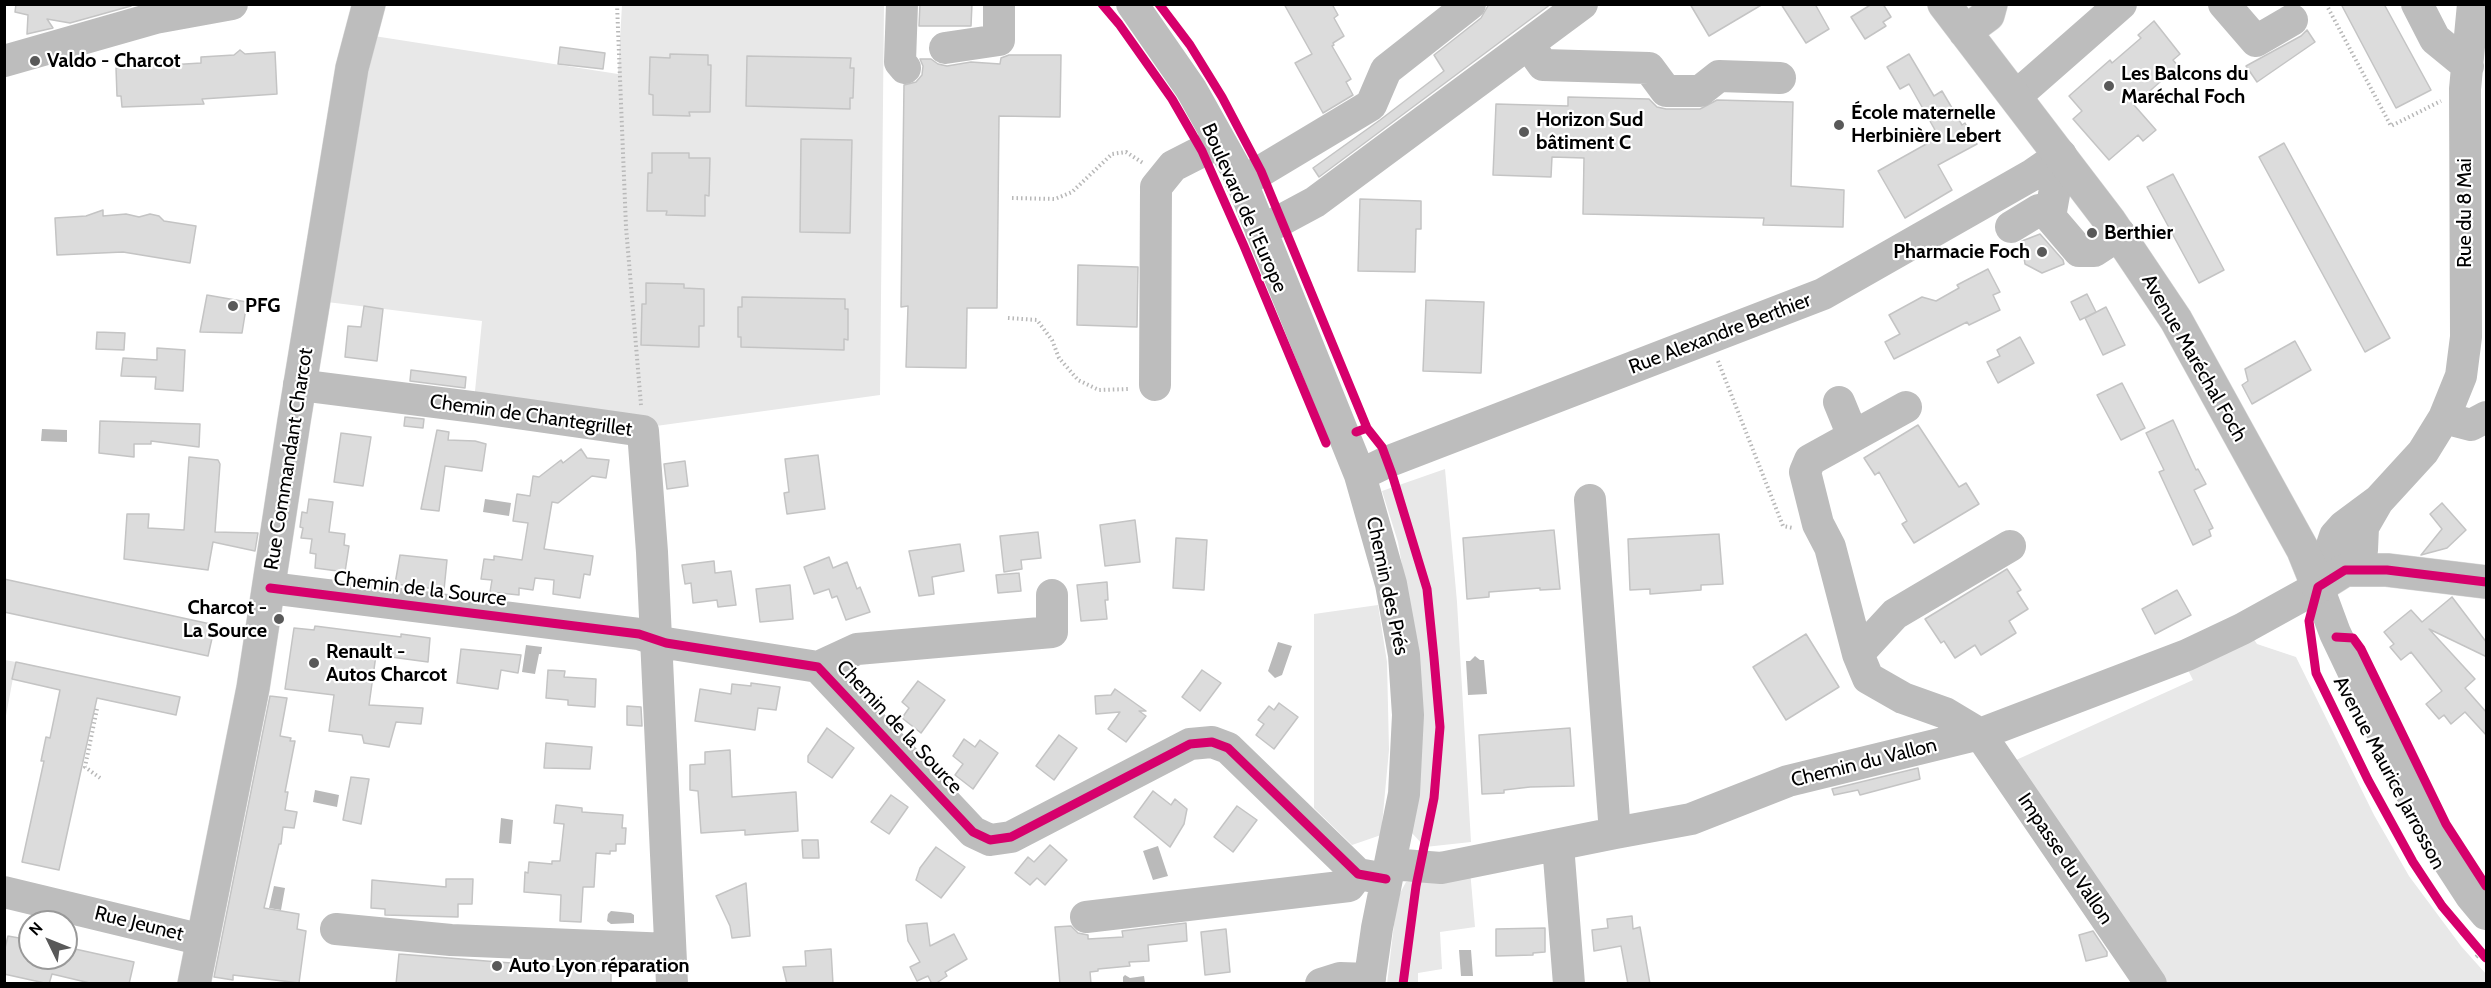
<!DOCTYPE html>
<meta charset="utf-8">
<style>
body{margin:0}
#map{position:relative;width:2491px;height:988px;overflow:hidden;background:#fff;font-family:Cabin,sans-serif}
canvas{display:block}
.frame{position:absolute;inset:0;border:6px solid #000;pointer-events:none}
.north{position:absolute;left:18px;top:910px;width:60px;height:60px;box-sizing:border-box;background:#fff;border:2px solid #999;border-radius:50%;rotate:313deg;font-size:16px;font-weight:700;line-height:24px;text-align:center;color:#000}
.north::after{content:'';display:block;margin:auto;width:21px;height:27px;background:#595959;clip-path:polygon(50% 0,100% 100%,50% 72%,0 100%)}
</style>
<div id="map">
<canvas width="2491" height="988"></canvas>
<div class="frame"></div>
<div class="north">N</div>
</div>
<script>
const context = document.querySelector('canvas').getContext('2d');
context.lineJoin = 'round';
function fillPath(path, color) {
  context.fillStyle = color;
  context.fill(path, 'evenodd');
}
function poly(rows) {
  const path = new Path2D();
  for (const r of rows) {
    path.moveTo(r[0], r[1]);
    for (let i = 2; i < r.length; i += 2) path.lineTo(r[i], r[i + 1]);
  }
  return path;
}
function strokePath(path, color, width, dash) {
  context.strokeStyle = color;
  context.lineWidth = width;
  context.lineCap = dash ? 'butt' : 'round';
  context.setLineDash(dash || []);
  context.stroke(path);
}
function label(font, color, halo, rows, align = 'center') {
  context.font = font + ' Cabin,sans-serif';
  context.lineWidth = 4.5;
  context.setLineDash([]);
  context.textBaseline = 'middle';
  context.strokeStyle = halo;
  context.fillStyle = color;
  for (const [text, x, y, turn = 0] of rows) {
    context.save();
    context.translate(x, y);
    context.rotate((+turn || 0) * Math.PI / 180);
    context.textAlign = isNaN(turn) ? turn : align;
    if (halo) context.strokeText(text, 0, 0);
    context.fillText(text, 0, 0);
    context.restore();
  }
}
fillPath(poly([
 [622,5,884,5,880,395,656,426,474,401,482,321,327,302,374,36,618,74],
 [1445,469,1457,602,1471,842,1425,847,1410,831,1408,600,1398,542,1382,491],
 [1378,605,1387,662,1389,750,1381,835,1352,845,1314,808,1314,614],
 [2251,635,2257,644,2296,657,2374,815,2409,876,2461,946,2486,974,2486,983,2157,983,2005,765,2193,680,2186,666],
 [5,660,16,662,5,721],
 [1470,870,1475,927,1440,932,1442,969,1418,973,1418,983,1387,984,1397,899,1406,882]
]), '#e8e8e8');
fillPath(poly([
 [42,429,67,430,67,442,41,441],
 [485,499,511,503,509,516,483,512],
 [1278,642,1292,646,1282,675,1275,678,1268,671],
 [526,645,542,647,541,654,539,654,535,674,522,672],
 [1475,656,1480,660,1484,660,1487,694,1468,695,1466,661,1470,661],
 [315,790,339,795,337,807,313,802],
 [501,818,513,820,511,844,499,843],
 [1158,846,1168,876,1153,880,1143,851],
 [274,886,285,888,281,910,269,908],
 [611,911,631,913,634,915,634,923,611,924,607,921,608,914],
 [1459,950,1471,950,1473,976,1461,976],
 [1125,975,1130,978,1144,976,1145,983,1123,983,1123,977]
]), '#bababa');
const building = poly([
 [16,4,130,4,131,6,70,23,47,19,53,28,27,34,28,15,15,12,16,4],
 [920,4,972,4,971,26,919,26,920,4],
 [1284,4,1332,4,1338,15,1334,18,1344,36,1333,43,1334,45,1332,46,1351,79,1346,82,1353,95,1323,113,1295,63,1312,54,1284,4],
 [1489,4,1551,4,1319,177,1313,168,1380,120,1444,71,1434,55,1481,18,1489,4],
 [1690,4,1763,4,1709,36,1690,4],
 [1781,4,1815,4,1829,29,1806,43,1781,4],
 [1872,4,1883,4,1891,17,1883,22,1886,26,1865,39,1851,17,1872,4],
 [2341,4,2384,4,2431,90,2396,108,2341,4],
 [2154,21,2180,54,2173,60,2178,66,2134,105,2156,130,2143,141,2138,135,2109,160,2073,119,2082,111,2069,96,2110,60,2112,63,2141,38,2138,35,2154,21],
 [2307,30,2315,42,2257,82,2246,66,2301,36,2307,30],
 [560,47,605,53,603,69,558,64,560,47],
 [240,50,245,54,275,52,277,94,202,99,204,104,122,107,121,96,117,96,116,68,157,65,163,59,169,65,201,63,201,57,234,55,240,50],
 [670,54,708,55,708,65,711,65,710,112,689,112,690,116,653,115,653,95,649,94,650,57,670,58,670,54],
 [1909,54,1934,96,1942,91,1962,125,1965,123,1977,144,1938,165,1952,190,1905,218,1878,171,1937,138,1933,131,1935,130,1909,84,1900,89,1887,67,1909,54],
 [1009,55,1061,55,1060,117,999,116,997,308,967,308,966,368,906,367,908,306,901,307,904,85,916,82,922,75,923,66,920,59,931,59,938,64,947,66,971,62,1000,64,1001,58,1009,55],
 [747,56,851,58,850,68,854,68,853,98,850,98,850,109,746,106,747,56],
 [1568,97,1649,99,1657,107,1666,109,1700,109,1717,100,1793,102,1791,186,1844,190,1843,227,1763,225,1764,218,1583,214,1584,158,1552,157,1551,177,1493,175,1496,104,1568,106,1568,97],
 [801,139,852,140,850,233,800,232,801,139],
 [2284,143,2390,338,2365,352,2259,157,2284,143],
 [652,153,689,153,689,158,710,158,709,196,705,195,705,216,666,215,667,211,647,211,648,173,652,173,652,153],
 [2173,174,2224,270,2199,283,2147,187,2173,174],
 [1360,199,1421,201,1421,229,1416,229,1415,272,1358,271,1360,199],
 [103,210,103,216,126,214,139,217,150,214,159,216,164,221,196,226,190,263,123,252,57,255,55,218,86,216,103,210],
 [2040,234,2063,260,2064,264,2042,273,2025,264,2023,252,2022,241,2040,234],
 [1078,265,1138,267,1137,327,1077,325,1078,265],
 [1988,269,2000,292,1993,295,2000,310,1969,325,1967,322,1894,359,1885,342,1900,334,1889,315,1922,297,1936,301,1959,288,1957,285,1988,269],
 [646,283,684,284,684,288,704,289,704,326,699,326,699,347,641,345,642,304,646,304,646,283],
 [2087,294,2096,312,2080,320,2071,302,2087,294],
 [207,295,247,302,242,333,200,332,207,295],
 [742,297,845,299,845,309,848,309,848,340,844,339,844,350,741,347,741,337,738,337,738,307,742,307,742,297],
 [1426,300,1484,302,1481,373,1423,371,1426,300],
 [364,306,383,309,377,361,345,357,348,326,361,327,364,306],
 [2106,307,2125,345,2103,355,2085,318,2106,307],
 [97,332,125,333,124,350,96,349,97,332],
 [2020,337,2034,363,1998,383,1987,362,2000,356,1997,350,2020,337],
 [2295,341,2311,370,2252,404,2242,385,2248,381,2245,369,2295,341],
 [157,348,185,350,183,391,155,389,156,377,121,376,123,358,157,360,157,348],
 [411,370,466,377,465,388,410,381,411,370],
 [2122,383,2145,428,2121,440,2097,395,2122,383],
 [405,417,424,419,423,428,404,426,405,417],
 [2173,420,2196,470,2198,469,2206,484,2194,490,2213,528,2209,530,2211,536,2193,545,2159,472,2164,470,2146,433,2173,420],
 [100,421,200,424,199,447,151,441,151,444,134,444,134,457,99,453,100,421],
 [1918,425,1959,487,1966,483,1979,504,1914,543,1902,524,1907,521,1879,472,1875,475,1864,458,1918,425],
 [437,430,449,432,448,440,475,441,486,444,482,471,445,466,439,511,421,509,437,430],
 [341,433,371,437,363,486,334,482,341,433],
 [581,449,587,458,609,460,606,478,592,476,558,503,552,502,544,549,593,556,590,575,584,574,580,598,553,594,554,580,535,578,533,590,519,588,519,595,490,592,492,580,481,579,484,559,494,560,494,556,522,560,528,523,513,521,517,494,530,496,533,476,539,477,561,460,563,463,581,449],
 [818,455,825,509,787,514,784,493,789,492,785,459,818,455],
 [189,457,218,460,220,464,215,532,258,533,255,551,213,542,208,570,124,559,127,514,149,514,148,528,184,530,189,457],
 [685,461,688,486,667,489,664,464,685,461],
 [309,499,333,502,329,532,345,534,344,545,349,546,345,572,315,568,316,554,310,553,312,539,301,538,303,528,300,527,302,512,307,513,309,499],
 [2442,503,2466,530,2447,548,2421,555,2442,529,2430,514,2442,503],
 [1135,520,1140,562,1105,566,1100,525,1135,520],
 [1554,530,1560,589,1540,590,1540,588,1489,592,1489,597,1467,599,1463,538,1554,530],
 [1038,532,1041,558,1021,560,1022,569,1004,572,1000,536,1038,532],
 [1719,534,1723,584,1701,585,1701,590,1650,594,1650,589,1630,590,1628,539,1719,534],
 [1176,538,1207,540,1204,590,1173,588,1176,538],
 [960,544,964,571,932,577,934,594,919,596,909,551,960,544],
 [400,555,447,560,444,590,395,584,400,555],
 [829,557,833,568,847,562,857,589,860,587,870,612,846,620,837,596,832,598,829,589,814,594,804,567,829,557],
 [714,561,715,573,731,571,736,605,718,607,717,600,693,603,691,583,685,584,682,565,714,561],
 [2007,569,2021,590,2017,592,2028,609,2009,621,2016,633,1981,655,1975,645,1955,658,1944,641,1941,643,1925,619,2007,569],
 [1019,573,1021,591,998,593,996,575,1019,573],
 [4,579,215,625,208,656,4,612,4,579],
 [1107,582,1108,600,1105,600,1107,619,1081,621,1077,585,1107,582],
 [790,585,793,619,760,622,756,589,790,585],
 [2177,590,2191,615,2155,634,2142,609,2177,590],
 [2452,597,2487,643,2487,657,2429,629,2475,679,2465,688,2487,713,2487,736,2465,712,2451,724,2444,715,2439,719,2426,704,2442,691,2411,652,2401,660,2390,647,2394,644,2384,632,2411,610,2422,622,2452,597],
 [315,626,401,637,401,634,430,638,428,662,376,655,369,705,423,708,421,724,396,722,389,747,364,743,362,735,329,731,334,695,285,689,294,628,314,630,315,626],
 [1806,634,1839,687,1786,720,1753,667,1806,634],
 [461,649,521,655,518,673,501,670,498,689,457,683,461,649],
 [16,662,180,697,176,715,97,698,59,870,22,862,44,761,41,761,46,737,50,738,60,690,12,679,16,662],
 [548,670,565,671,564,677,596,679,595,707,568,705,568,700,546,698,548,670],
 [1202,670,1221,683,1200,711,1182,697,1202,670],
 [918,681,945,700,921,733,902,718,909,708,902,702,918,681],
 [751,683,780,687,776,710,758,708,755,730,695,721,700,689,731,694,732,684,751,686,751,683],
 [1115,689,1146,711,1139,711,1146,716,1126,742,1108,729,1120,712,1096,714,1095,696,1111,695,1115,689],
 [270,696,287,698,280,736,291,738,290,741,295,741,285,792,288,792,285,810,297,812,294,828,283,827,281,844,279,844,264,908,299,914,297,929,306,931,299,983,233,975,233,980,214,977,270,696],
 [1279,703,1298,717,1274,749,1256,735,1264,724,1258,720,1269,706,1274,710,1279,703],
 [627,706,641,707,642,726,627,725,627,706],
 [827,728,854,748,832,778,808,762,808,756,827,728],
 [1570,728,1574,786,1530,787,1504,790,1504,793,1482,794,1479,735,1570,728],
 [1059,735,1077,748,1054,780,1036,766,1059,735],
 [964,739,975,747,980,740,998,753,973,789,955,775,963,764,953,756,964,739],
 [546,743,592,747,590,769,544,768,546,743],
 [730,750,732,797,796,792,798,831,745,835,745,830,701,833,698,791,690,790,690,765,705,764,705,752,730,750],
 [1918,768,1920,779,1860,795,1858,790,1834,795,1832,789,1918,768],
 [351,777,369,779,361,824,343,820,351,777],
 [1153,791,1171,805,1175,799,1187,809,1184,824,1170,847,1134,817,1153,791],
 [891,795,908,807,889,834,871,822,891,795],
 [556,805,582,808,582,812,623,815,622,828,626,828,625,844,616,844,616,851,610,851,610,854,596,853,594,887,583,887,581,922,560,921,561,895,524,892,525,872,528,873,529,862,552,864,552,861,560,861,564,824,554,823,556,805],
 [1237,806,1257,820,1233,852,1214,837,1237,806],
 [802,840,818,840,819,858,803,858,802,840],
 [1050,845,1067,860,1045,885,1037,878,1030,885,1015,873,1028,857,1034,862,1050,845],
 [936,847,965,867,941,898,916,880,920,868,936,847],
 [446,879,473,879,472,904,458,904,458,917,385,915,385,909,371,908,372,880,446,887,446,879],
 [746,883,750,936,732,938,730,926,716,896,746,883],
 [1632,916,1633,929,1640,927,1650,984,1628,984,1621,946,1594,951,1592,930,1608,928,1607,919,1632,916],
 [927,923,930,946,954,934,967,959,945,972,947,976,935,984,932,984,928,976,917,981,910,967,920,962,908,941,906,925,927,923],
 [1186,923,1187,941,1148,945,1149,961,1129,962,1130,966,1098,969,1098,971,1090,972,1091,984,1060,984,1055,927,1071,926,1078,933,1088,935,1088,939,1123,937,1122,931,1186,923],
 [1545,928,1545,952,1533,953,1533,955,1496,956,1496,929,1545,928],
 [1226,929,1230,972,1205,975,1201,932,1226,929],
 [2093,931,2107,952,2107,956,2086,961,2079,935,2093,931],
 [8,936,30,940,30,958,66,958,66,947,134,962,129,984,94,984,52,974,49,984,4,974,4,952,8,936],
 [831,949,833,984,787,984,783,967,806,966,805,951,831,949],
 [399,954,611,971,611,984,396,984,399,954]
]);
fillPath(building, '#dcdcdc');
strokePath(building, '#c4c4c4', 1.5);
const major = poly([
 [1944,4,2109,220,2176,320,2303,550,2318,587,2345,570,2387,570,2486,582],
 [1965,32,1988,15,1991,4],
 [194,984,253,688,294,421,352,68,369,4]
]);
strokePath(major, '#dbdbdb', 34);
strokePath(poly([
 [617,4,626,227,641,405],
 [2326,4,2391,126,2441,101],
 [1012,198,1055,199,1072,192,1112,154,1126,152,1143,163],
 [1008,318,1037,320,1052,340,1059,358,1078,380,1099,390,1130,389],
 [1718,361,1783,526,1793,528],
 [97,709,85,767,100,778],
 [2476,957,2486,948]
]), '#b8b8b8', 4, [1.5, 3]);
strokePath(poly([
 [902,4,900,62,905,68],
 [1132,4,1191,89,1238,173,1360,475,1391,584,1404,655,1408,715,1404,794,1377,928,1369,984],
 [2224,4,2256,41,2292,20],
 [2417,4,2435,39,2468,66],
 [1528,44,1543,65,1649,68,1666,91,1700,91,1719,76,1780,78],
 [945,48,999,40,999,4],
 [4,61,155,18,232,4],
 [2015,97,2121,4],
 [2061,155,2050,217,2079,251,2094,251,2120,234],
 [1241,183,1371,105,1386,70,1470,4],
 [2011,227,2039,210,2051,209],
 [1261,231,1315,202,1582,4],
 [299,385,481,408,643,431,652,552,672,984],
 [1155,385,1156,187,1173,166,1220,142],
 [1839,402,1853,436],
 [1906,407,1810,460,1805,472,1818,524,1830,547,1858,654,1868,678,1903,698,1945,713,1980,734,2151,984],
 [2444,418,2471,425,2486,417],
 [1360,475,1387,462,1823,294,2032,175,2061,155],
 [1590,500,1615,833],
 [2345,570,2362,550,2363,527,2378,501],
 [2318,587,2335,536,2344,526,2379,500,2423,452,2444,418,2461,376,2466,337,2465,89,2473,4],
 [2318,587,2335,633,2414,799,2441,850,2471,896,2486,914],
 [270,588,639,634,666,643,818,667,973,832,990,840,1011,837,1190,744,1212,742,1228,748,1358,874,1386,879],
 [1858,654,1895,614,2010,546],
 [818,667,857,649,1052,632,1052,595],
 [1558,845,1569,984],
 [1390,864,1441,868,1615,833,1691,819,1788,781,1980,734,2187,655,2242,629,2318,587],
 [4,892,203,940],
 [1086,917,1349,886,1358,874],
 [336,929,451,940,670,949],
 [1321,984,1340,978,1370,979]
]), '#bdbdbd', 32);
strokePath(major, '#bdbdbd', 33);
strokePath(poly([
 [1102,4,1119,24,1172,99,1202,151,1244,246,1326,443],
 [1159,4,1190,45,1222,97,1261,171,1367,428],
 [1356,432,1367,428,1382,447,1392,474,1427,589,1434,658,1440,727,1434,798,1416,886,1403,984],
 [2486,582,2387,570,2345,570,2318,587,2309,621,2316,673,2368,780,2413,862,2442,906,2486,958],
 [270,588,639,634,666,643,818,667,973,832,990,840,1011,837,1190,744,1212,742,1228,748,1358,874,1386,879],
 [2336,637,2353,638,2361,649,2446,824,2486,886]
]), '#d6006c', 9);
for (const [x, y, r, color] of [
 [35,61,6,"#595959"],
 [2109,86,6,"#595959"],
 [1839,125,6,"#595959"],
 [1524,132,6,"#595959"],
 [2092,233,6,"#595959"],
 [2042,252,6,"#595959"],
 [233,306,6,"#595959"],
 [279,619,6,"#595959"],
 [314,663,6,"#595959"],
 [497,966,6,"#595959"]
]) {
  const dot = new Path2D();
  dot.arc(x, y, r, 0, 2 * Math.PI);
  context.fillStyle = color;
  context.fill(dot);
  strokePath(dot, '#fff', 2);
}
label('bold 20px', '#000', '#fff', [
 ["Valdo - Charcot",47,61],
 ["Les Balcons du",2121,74],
 ["Maréchal Foch",2121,97],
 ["École maternelle",1851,113],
 ["Herbinière Lebert",1851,136],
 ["Horizon Sud",1536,120],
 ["bâtiment C",1536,143],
 ["Berthier",2104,233],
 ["Pharmacie Foch",2030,252,"right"],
 ["PFG",245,306],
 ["Charcot -",267,608,"right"],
 ["La Source",267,631,"right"],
 ["Renault -",326,652],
 ["Autos Charcot",326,675],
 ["Auto Lyon réparation",509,966]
], 'left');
label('20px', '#000', '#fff', [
 ["Boulevard de l'Europe",1244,208,66],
 ["Rue du 8 Mai",2465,213,-90],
 ["Rue Alexandre Berthier",1720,334,-21],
 ["Avenue Maréchal Foch",2194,358,60],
 ["Chemin de Chantegrillet",531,416,8],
 ["Rue Commandant Charcot",289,459,-81],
 ["Chemin des Prés",1387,586,78],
 ["Chemin de la Source",420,589,7],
 ["Chemin de la Source",899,727,47],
 ["Chemin du Vallon",1864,763,-14],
 ["Avenue Maurice Jarrosson",2389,773,62],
 ["Impasse du Vallon",2065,859,56],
 ["Rue Jeunet",139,924,14]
]);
</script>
